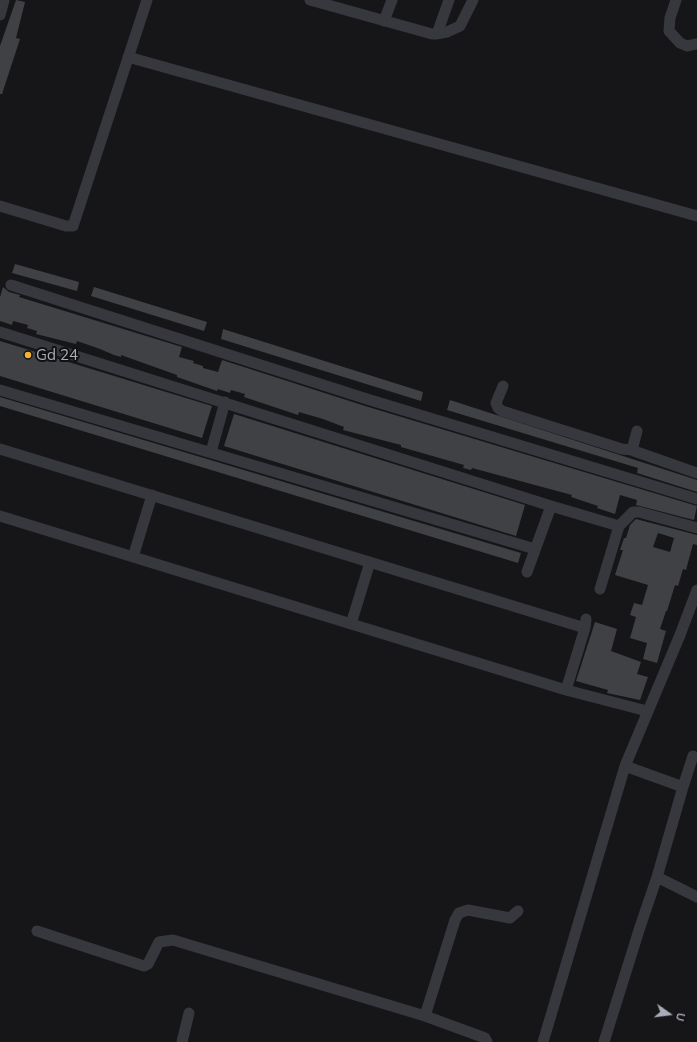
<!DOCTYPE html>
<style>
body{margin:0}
#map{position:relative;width:697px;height:1042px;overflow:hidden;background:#161618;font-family:Mulish,sans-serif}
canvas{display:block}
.north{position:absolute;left:649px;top:994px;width:40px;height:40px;-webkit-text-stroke:3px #111113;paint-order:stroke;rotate:104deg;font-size:11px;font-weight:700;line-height:16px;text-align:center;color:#a8adb8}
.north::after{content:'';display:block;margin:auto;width:14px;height:18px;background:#a8adb8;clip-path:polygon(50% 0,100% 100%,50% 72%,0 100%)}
</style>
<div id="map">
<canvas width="697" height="1042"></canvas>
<div class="north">U</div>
</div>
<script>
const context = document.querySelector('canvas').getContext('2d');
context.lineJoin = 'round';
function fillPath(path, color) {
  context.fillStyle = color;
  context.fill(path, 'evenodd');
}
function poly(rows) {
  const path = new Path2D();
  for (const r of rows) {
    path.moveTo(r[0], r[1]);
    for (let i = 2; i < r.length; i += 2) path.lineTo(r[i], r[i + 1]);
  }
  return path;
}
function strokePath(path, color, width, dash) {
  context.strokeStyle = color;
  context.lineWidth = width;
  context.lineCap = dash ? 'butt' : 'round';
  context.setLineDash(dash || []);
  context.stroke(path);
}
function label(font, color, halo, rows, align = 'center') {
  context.font = font + ' Mulish,sans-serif';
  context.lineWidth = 4;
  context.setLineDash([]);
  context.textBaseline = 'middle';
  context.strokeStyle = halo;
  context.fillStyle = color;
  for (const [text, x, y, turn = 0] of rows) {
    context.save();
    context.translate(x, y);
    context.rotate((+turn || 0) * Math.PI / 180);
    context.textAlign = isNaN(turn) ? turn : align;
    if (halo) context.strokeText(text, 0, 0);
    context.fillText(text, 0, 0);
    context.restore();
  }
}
fillPath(poly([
 [16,0,25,2,16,38,20,39,2,94,0,94,0,46],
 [15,264,79,282,77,291,12,273],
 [3,287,9,292,20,295,19,297,182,347,179,357,194,361,193,363,203,366,203,368,218,372,222,360,365,406,697,506,694,520,636,505,637,500,620,495,615,514,597,508,598,506,571,497,572,495,472,468,471,470,463,468,464,465,401,447,401,445,343,430,344,427,323,419,299,412,298,415,244,397,245,394,231,390,230,393,218,389,217,391,177,377,177,375,121,355,121,357,114,355,100,349,77,341,76,344,36,334,37,331,27,328,28,325,13,321,12,325,0,321,0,297],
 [94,287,207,322,204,331,91,296],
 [223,329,423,392,421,401,221,339],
 [0,341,212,406,202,438,0,376],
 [0,397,521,553,518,563,0,406],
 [450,400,697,480,697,492,637,473,638,468,447,410],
 [234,414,525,505,516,536,224,446],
 [636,519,697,535,697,545,693,544,686,570,683,569,678,586,675,585,667,611,666,611,660,629,666,631,657,663,643,659,647,643,630,638,636,617,630,615,634,603,642,605,648,585,615,575,623,550,620,550,624,538,626,538,630,525],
 [658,533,674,538,670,552,653,547],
 [595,622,617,629,611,651,641,662,637,674,648,677,640,700,607,693,608,690,576,681]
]), '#404145');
strokePath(poly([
 [310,0,432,34,436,34,438,31,449,0],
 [676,0,670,18,669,31,680,43,687,46,697,44],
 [0,15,4,0],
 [384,21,392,0],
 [436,34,447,32,460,26,473,0],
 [128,57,697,216],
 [0,206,66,226,73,226,147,0],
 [11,285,367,399,697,499],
 [0,332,551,506,619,526],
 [503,386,496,403,498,408,502,411,622,449,632,450],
 [0,390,535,549],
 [637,431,632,450,634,451,697,473],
 [0,449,585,628],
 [211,452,225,402],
 [0,516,566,690,647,711],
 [133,557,152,495],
 [527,572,551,506],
 [600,589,619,526,633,512,639,512,697,528],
 [351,624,370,562],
 [566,690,585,628,586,619],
 [683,787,693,756],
 [657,877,697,897],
 [37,931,144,966,148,964,159,942,173,940,425,1016,485,1038,487,1042],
 [425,1016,455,920,459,913,468,910,510,918,518,911],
 [182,1042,189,1013],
 [543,1042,625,766,680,635,697,590],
 [604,1042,640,927,657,877,683,787,625,766]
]), '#37383d', 11);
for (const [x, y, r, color] of [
 [28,355,4,"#f2b134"]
]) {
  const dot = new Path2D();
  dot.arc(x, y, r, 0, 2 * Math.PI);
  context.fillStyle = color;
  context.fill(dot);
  strokePath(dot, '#111113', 1.5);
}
label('15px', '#a8adb8', '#111113', [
 ["Gd 24",36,355]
], 'left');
</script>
